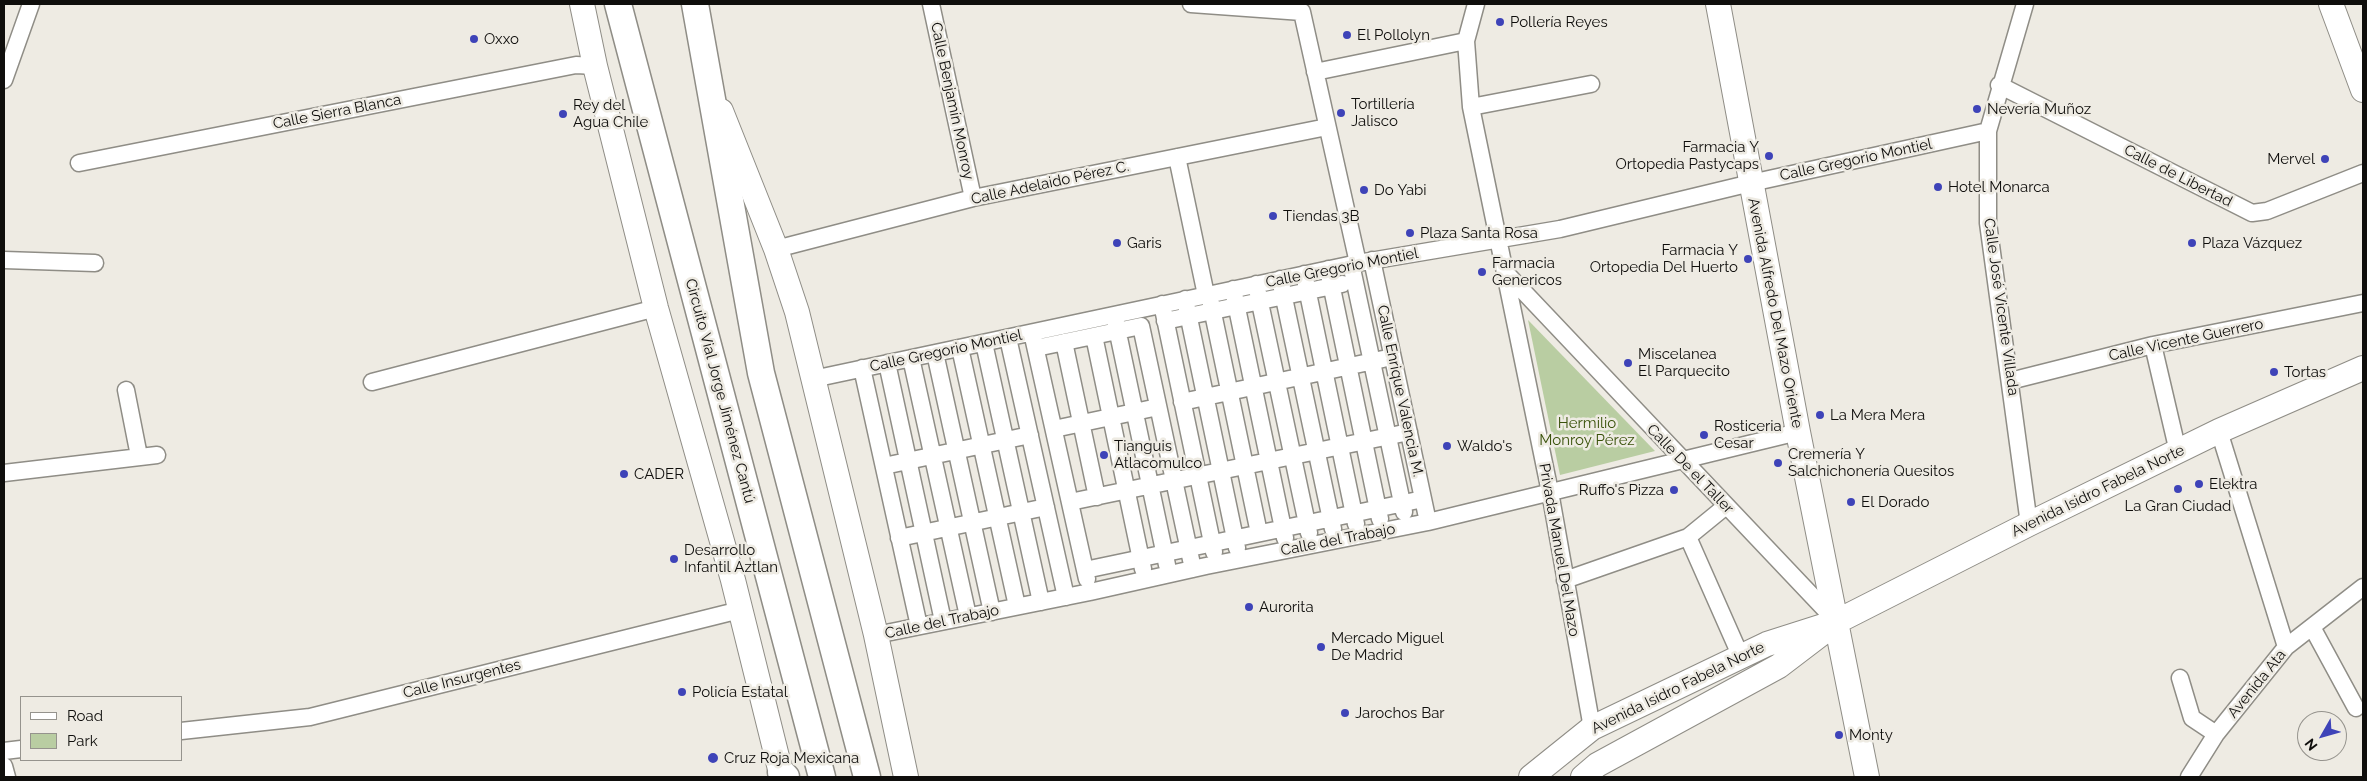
<!DOCTYPE html>
<meta charset="utf-8">
<style>
body{margin:0}
#map{position:relative;width:2367px;height:781px;overflow:hidden;background:#eeebe3;font-family:Raleway,sans-serif}
canvas{display:block}
.frame{position:absolute;inset:0;border:5px solid #0f0e0c;pointer-events:none}
.legend{position:absolute;left:20px;top:696px;width:162px;height:65px;box-sizing:border-box;background:#eeebe3;border:1px solid #95938d;margin:0;padding:6px 9px;list-style:none;font-size:15px;color:#0f0e0c}
.legend li{display:flex;align-items:center;gap:10px;height:25px}
.legend b{width:25px;border:1px solid #95938d}
.north{position:absolute;left:2297px;top:711px;width:50px;height:50px;box-sizing:border-box;background:#eeebe3;border:1px solid #95938d;border-radius:50%;rotate:232deg;font-size:14px;font-weight:700;line-height:20px;text-align:center;color:#0f0e0c}
.north::after{content:'';display:block;margin:auto;width:18px;height:22px;background:#3e43b8;clip-path:polygon(50% 0,100% 100%,50% 72%,0 100%)}
</style>
<div id="map">
<canvas width="2367" height="781"></canvas>
<div class="frame"></div>
<ul class="legend">
<li><b style="height:6px;background:#fff"></b>Road</li>
<li><b style="height:14px;background:#b9cda2"></b>Park</li>
</ul>
<div class="north">N</div>
</div>
<script>
const context = document.querySelector('canvas').getContext('2d');
context.lineJoin = 'round';
function fillPath(path, color) {
  context.fillStyle = color;
  context.fill(path, 'evenodd');
}
function poly(rows) {
  const path = new Path2D();
  for (const r of rows) {
    path.moveTo(r[0], r[1]);
    for (let i = 2; i < r.length; i += 2) path.lineTo(r[i], r[i + 1]);
  }
  return path;
}
function strokePath(path, color, width, dash) {
  context.strokeStyle = color;
  context.lineWidth = width;
  context.lineCap = dash ? 'butt' : 'round';
  context.setLineDash(dash || []);
  context.stroke(path);
}
function label(font, color, halo, rows, align = 'center') {
  context.font = font + ' Raleway,sans-serif';
  context.lineWidth = 5;
  context.setLineDash([]);
  context.textBaseline = 'middle';
  context.strokeStyle = halo;
  context.fillStyle = color;
  for (const [text, x, y, turn = 0] of rows) {
    context.save();
    context.translate(x, y);
    context.rotate((+turn || 0) * Math.PI / 180);
    context.textAlign = isNaN(turn) ? turn : align;
    if (halo) context.strokeText(text, 0, 0);
    context.fillText(text, 0, 0);
    context.restore();
  }
}
fillPath(poly([
 [1528,320,1655,451,1560,475]
]), '#b9cda2');
const street = poly([
 [931,4,973,198],
 [1191,4,1302,12,1358,263],
 [1476,4,1466,41,1471,107,1550,492,1592,728],
 [2025,4,1988,131,1988,223,2029,524],
 [1315,72,1466,41],
 [4,80,31,4],
 [1999,85,2252,213,2267,211,2363,173],
 [1471,107,1591,84],
 [1177,157,1206,295],
 [79,163,576,65,595,66],
 [776,249,973,198,1327,127],
 [4,260,95,263],
 [1372,260,1428,522],
 [1351,264,1404,512],
 [1328,269,1380,519],
 [1505,272,1835,620],
 [1304,274,1356,524],
 [1280,279,1333,529],
 [1256,284,1309,533],
 [1233,289,1285,538],
 [1209,294,1259,533],
 [1185,299,1237,548],
 [1162,304,1214,552],
 [1115,319,1167,565],
 [1165,321,1342,284],
 [1094,336,1143,569],
 [1033,337,1087,579],
 [1008,338,1066,597],
 [1064,342,1097,497],
 [984,343,1041,602],
 [2153,345,2178,452],
 [960,348,1017,606],
 [1036,348,1141,326,1193,569],
 [935,353,992,612],
 [911,358,968,616],
 [887,363,943,621],
 [862,368,919,626],
 [813,379,1358,263,1560,229,1751,183,1988,131],
 [2010,381,2153,345,2363,303],
 [372,382,656,308],
 [126,390,139,456],
 [1182,402,1383,359],
 [1054,429,1158,407],
 [2219,431,2286,647],
 [884,466,1030,435],
 [4,473,157,455],
 [1070,502,1409,432],
 [1688,537,1726,506],
 [899,538,1046,507],
 [1085,570,1423,499],
 [1565,580,1688,537,1741,657],
 [2312,627,2356,708],
 [876,635,1090,592,1206,566,1428,522,1798,432],
 [2180,678,2192,718,2216,734],
 [181,731,310,717,740,610],
 [4,751,21,749],
 [4,766,7,777],
 [2189,777,2216,734,2286,647,2363,587]
]);
const secondary = poly([
 [582,4,595,66,656,308,733,580,782,777],
 [1718,4,1798,432,1867,777],
 [2331,4,2363,90],
 [721,111,776,249,797,312,876,635,906,777],
 [1531,777,1592,728,1767,644,1836,622,2029,524,2219,431,2363,368],
 [1583,777,1597,765,1779,666,1821,634]
]);
const primary = poly([
 [618,4,822,777],
 [695,4,761,373,867,777],
 [781,772,786,777]
]);
strokePath(street, '#8f8d86', 19);
strokePath(secondary, '#8f8d86', 26);
strokePath(primary, '#8f8d86', 29);
strokePath(street, '#fff', 16);
strokePath(secondary, '#fff', 24);
strokePath(primary, '#fff', 26);
for (const [x, y, r, color] of [
 [1500,22,5,"#3e43b8"],
 [1347,35,5,"#3e43b8"],
 [474,39,5,"#3e43b8"],
 [1977,109,5,"#3e43b8"],
 [1341,113,5,"#3e43b8"],
 [563,114,5,"#3e43b8"],
 [1769,156,5,"#3e43b8"],
 [2325,159,5,"#3e43b8"],
 [1938,187,5,"#3e43b8"],
 [1364,190,5,"#3e43b8"],
 [1273,216,5,"#3e43b8"],
 [1410,233,5,"#3e43b8"],
 [1117,243,5,"#3e43b8"],
 [2192,243,5,"#3e43b8"],
 [1748,259,5,"#3e43b8"],
 [1482,272,5,"#3e43b8"],
 [1628,363,5,"#3e43b8"],
 [2274,372,5,"#3e43b8"],
 [1820,415,5,"#3e43b8"],
 [1704,435,5,"#3e43b8"],
 [1447,446,5,"#3e43b8"],
 [1104,455,5,"#3e43b8"],
 [1778,463,5,"#3e43b8"],
 [624,474,5,"#3e43b8"],
 [2199,484,5,"#3e43b8"],
 [2178,489,5,"#3e43b8"],
 [1674,490,5,"#3e43b8"],
 [1851,502,5,"#3e43b8"],
 [674,559,5,"#3e43b8"],
 [1249,607,5,"#3e43b8"],
 [1321,647,5,"#3e43b8"],
 [682,692,5,"#3e43b8"],
 [1345,713,5,"#3e43b8"],
 [1839,735,5,"#3e43b8"],
 [713,758,6,"#3e43b8"]
]) {
  const dot = new Path2D();
  dot.arc(x, y, r, 0, 2 * Math.PI);
  context.fillStyle = color;
  context.fill(dot);
  strokePath(dot, '#eeebe3', 2);
}
label('15px', '#0f0e0c', '#eeebe3', [
 ["Pollería Reyes",1510,22],
 ["El Pollolyn",1357,35],
 ["Oxxo",484,39],
 ["Tortillería",1351,104],
 ["Jalisco",1351,121],
 ["Rey del",573,105],
 ["Agua Chile",573,122],
 ["Nevería Muñoz",1987,109],
 ["Farmacia Y",1759,147,"right"],
 ["Ortopedia Pastycaps",1759,164,"right"],
 ["Mervel",2315,159,"right"],
 ["Hotel Monarca",1948,187],
 ["Do Yabi",1374,190],
 ["Tiendas 3B",1283,216],
 ["Plaza Santa Rosa",1420,233],
 ["Garis",1127,243],
 ["Plaza Vázquez",2202,243],
 ["Farmacia Y",1738,250,"right"],
 ["Ortopedia Del Huerto",1738,267,"right"],
 ["Farmacia",1492,263],
 ["Genericos",1492,280],
 ["Miscelanea",1638,354],
 ["El Parquecito",1638,371],
 ["Tortas",2284,372],
 ["La Mera Mera",1830,415],
 ["Rosticeria",1714,426],
 ["Cesar",1714,443],
 ["Tianguis",1114,446],
 ["Atlacomulco",1114,463],
 ["Waldo's",1457,446],
 ["Cremería Y",1788,454],
 ["Salchichonería Quesitos",1788,471],
 ["CADER",634,474],
 ["Elektra",2209,484],
 ["Ruffo's Pizza",1664,490,"right"],
 ["El Dorado",1861,502],
 ["La Gran Ciudad",2178,506,"center"],
 ["Desarrollo",684,550],
 ["Infantil Aztlan",684,567],
 ["Aurorita",1259,607],
 ["Mercado Miguel",1331,638],
 ["De Madrid",1331,655],
 ["Policía Estatal",692,692],
 ["Jarochos Bar",1355,713],
 ["Monty",1849,735],
 ["Cruz Roja Mexicana",724,758]
], 'left');
label('15px', '#0f0e0c', '#eeebe3', [
 ["Calle Benjamín Monroy",952,101,78],
 ["Calle Sierra Blanca",337,112,-11],
 ["Calle Gregorio Montiel",1856,160,-12],
 ["Calle de Libertad",2178,176,27],
 ["Calle Adelaido Pérez C.",1050,183,-12],
 ["Calle Gregorio Montiel",1342,268,-11],
 ["Calle José Vicente Villada",2001,307,82],
 ["Avenida Alfredo Del Mazo Oriente",1775,313,79],
 ["Calle Vicente Guerrero",2186,340,-12],
 ["Calle Gregorio Montiel",946,351,-12],
 ["Circuito Vial Jorge Jiménez Cantú",720,391,75],
 ["Calle Enrique Valencia M.",1400,391,78],
 ["Calle De el Taller",1690,469,46],
 ["Avenida Isidro Fabela Norte",2098,491,-26],
 ["Calle del Trabajo",1338,540,-11],
 ["Privada Manuel Del Mazo",1559,550,80],
 ["Calle del Trabajo",942,622,-12],
 ["Calle Insurgentes",462,679,-14],
 ["Avenida Ata",2257,684,-51],
 ["Avenida Isidro Fabela Norte",1678,688,-26]
]);
label('15px', '#39520a', '#eeebe3', [
 ["Hermilio",1587,423],
 ["Monroy Pérez",1587,440]
]);
</script>
